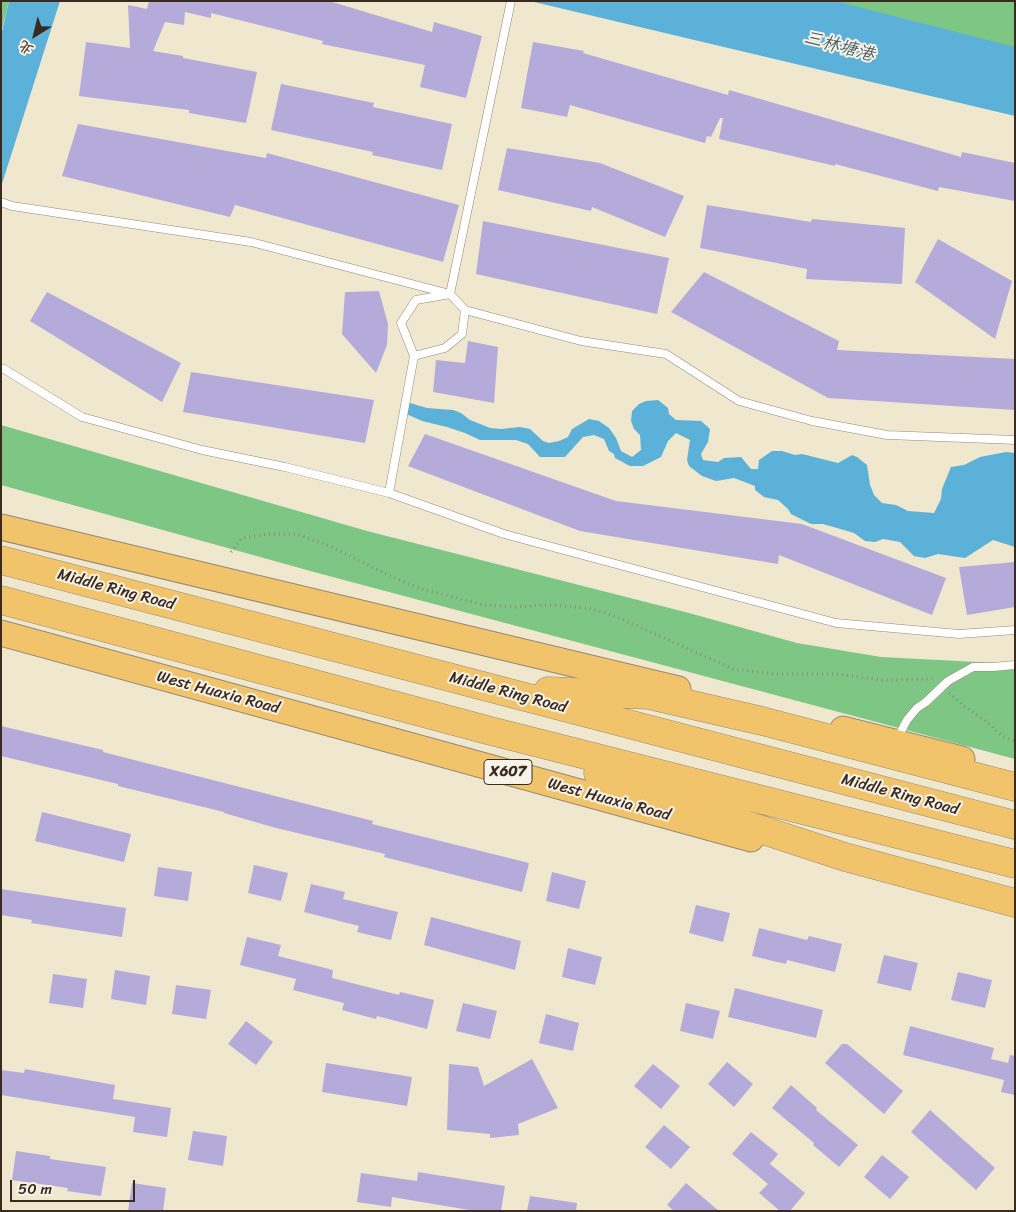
<!DOCTYPE html>
<meta charset="utf-8">
<style>
body{margin:0}
#map{position:relative;width:1016px;height:1212px;overflow:hidden;background:#efe8cf;font-family:Sriracha,"LXGW WenKai TC",sans-serif}
canvas{display:block}
.frame{position:absolute;inset:0;border:2px solid #3b2a1e;pointer-events:none}
.north{position:absolute;left:10px;top:10px;width:50px;height:50px;-webkit-text-stroke:4px #f7f3e8;paint-order:stroke;rotate:216deg;font-size:14px;font-weight:700;line-height:20px;text-align:center;color:#3b2a1e}
.north::after{content:'';display:block;margin:auto;width:18px;height:22px;background:#3b2a1e;clip-path:polygon(50% 0,100% 100%,50% 72%,0 100%)}
.scale{position:absolute;left:10px;top:1180px;width:125px;height:22px;box-sizing:border-box;border:2px solid #3b2a1e;border-top:0;padding-left:6px;font-size:15px;line-height:18px;white-space:nowrap;color:#3b2a1e;-webkit-text-stroke:4px #f7f3e8;paint-order:stroke}
</style>
<div id="map">
<canvas width="1016" height="1212"></canvas>
<div class="frame"></div>
<div class="north">北</div>
<div class="scale">50 m</div>
</div>
<script>
const context = document.querySelector('canvas').getContext('2d');
context.lineJoin = 'round';
function fillPath(path, color) {
  context.fillStyle = color;
  context.fill(path, 'evenodd');
}
function poly(rows) {
  const path = new Path2D();
  for (const r of rows) {
    path.moveTo(r[0], r[1]);
    for (let i = 2; i < r.length; i += 2) path.lineTo(r[i], r[i + 1]);
  }
  return path;
}
function strokePath(path, color, width, dash) {
  context.strokeStyle = color;
  context.lineWidth = width;
  context.lineCap = dash ? 'butt' : 'round';
  context.setLineDash(dash || []);
  context.stroke(path);
}
function label(font, color, halo, rows, align = 'center') {
  context.font = font + ' Sriracha,"LXGW WenKai TC",sans-serif';
  context.lineWidth = 4;
  context.setLineDash([]);
  context.textBaseline = 'middle';
  context.strokeStyle = halo;
  context.fillStyle = color;
  for (const [text, x, y, turn = 0] of rows) {
    context.save();
    context.translate(x, y);
    context.rotate((+turn || 0) * Math.PI / 180);
    context.textAlign = isNaN(turn) ? turn : align;
    if (halo) context.strokeText(text, 0, 0);
    context.fillText(text, 0, 0);
    context.restore();
  }
}
fillPath(poly([
 [1,1,9,1,1,33],
 [833,1,1015,1,1015,50],
 [1,425,367,531,689,613,797,643,881,657,1015,664,1015,759,314,572,1,485]
]), '#7dc683');
fillPath(poly([
 [9,1,60,1,1,187,1,36],
 [530,1,835,1,1015,47,1015,116],
 [658,400,668,408,669,414,676,420,701,421,710,429,708,442,701,454,703,460,718,462,724,458,741,457,751,469,758,469,759,460,772,451,782,451,795,455,802,454,838,463,852,455,857,457,867,465,870,485,874,495,882,503,896,505,908,511,934,513,941,499,942,489,951,467,964,465,980,457,1006,452,1015,453,1015,547,993,540,965,558,938,554,925,558,914,556,900,542,883,539,875,542,865,541,854,533,823,524,811,524,791,514,788,509,778,500,764,497,755,490,755,486,734,478,716,481,702,476,689,466,687,460,690,440,676,433,668,441,661,457,643,466,630,466,615,458,614,454,609,451,604,439,594,435,583,437,565,457,540,457,528,444,516,440,480,440,465,433,447,427,422,421,404,413,410,403,427,408,453,410,461,413,470,420,490,428,501,429,520,427,530,429,543,441,549,443,559,441,568,437,572,429,589,419,599,421,609,428,616,438,621,451,632,457,641,450,640,435,634,429,631,421,632,411,639,404,646,401]
]), '#5bb1d8');
fillPath(poly([
 [149,1,329,1,432,32,434,22,482,36,466,98,420,87,425,65,322,44,323,41,211,13,211,18,185,12,184,25,165,22,153,51,183,56,183,58,257,72,246,123,189,113,189,110,79,96,86,42,130,48,128,5,147,9],
 [533,42,584,51,583,53,728,95,729,90,961,157,962,152,1015,163,1015,201,939,187,938,191,835,164,835,166,719,139,723,118,720,118,711,137,707,136,705,143,570,105,567,117,521,108],
 [281,84,374,103,373,107,452,124,442,170,372,155,373,152,271,130],
 [78,124,266,158,267,153,459,205,443,262,235,205,230,217,62,176],
 [507,148,600,163,684,196,665,237,592,207,591,211,498,190],
 [707,205,811,222,812,219,905,228,902,284,806,279,807,269,700,248],
 [483,221,669,258,657,314,476,274],
 [938,239,1012,281,995,339,915,282],
 [704,272,839,341,837,350,1015,359,1015,410,828,398,671,312],
 [379,291,388,324,387,345,376,373,342,334,345,292],
 [47,292,181,363,162,402,30,321],
 [468,341,498,347,494,403,433,392,436,360,465,363],
 [191,372,374,400,365,443,183,412],
 [425,434,616,501,802,524,946,578,932,615,779,555,778,564,580,531,408,466],
 [1015,562,1015,607,967,615,959,567],
 [1,726,103,750,103,752,373,821,372,824,529,863,522,892,384,857,385,854,276,828,224,813,224,812,118,786,118,784,1,756],
 [42,812,131,834,124,862,35,841],
 [254,865,288,873,281,901,248,893],
 [158,867,192,872,188,901,154,896],
 [552,872,586,881,579,909,546,901],
 [311,884,345,892,343,899,398,912,391,940,357,932,359,926,304,912],
 [1,889,126,908,122,937,31,923,32,920,1,915],
 [696,905,730,913,723,942,689,933],
 [431,917,521,941,515,970,424,945],
 [759,928,807,940,809,936,842,944,835,972,787,960,786,964,752,956],
 [247,937,281,945,278,956,333,970,332,978,399,995,400,992,434,1000,427,1029,377,1016,376,1019,342,1010,344,1003,293,990,296,979,240,965],
 [568,948,602,957,595,985,562,977],
 [884,955,918,963,911,991,877,983],
 [115,970,150,976,146,1005,111,999],
 [958,972,992,980,985,1008,951,1000],
 [53,974,87,979,83,1008,49,1003],
 [176,985,211,990,206,1019,172,1014],
 [735,988,823,1010,816,1038,728,1017],
 [463,1003,497,1011,490,1039,456,1031],
 [686,1003,720,1011,713,1039,680,1031],
 [546,1014,579,1023,573,1051,539,1043],
 [246,1021,273,1042,256,1065,228,1044],
 [910,1026,994,1048,991,1059,1008,1063,1010,1055,1015,1056,1015,1095,1001,1092,1004,1080,903,1055],
 [842,1044,847,1044,903,1091,884,1114,825,1063],
 [532,1059,558,1108,518,1124,519,1135,490,1138,490,1134,447,1130,449,1064,478,1067,484,1086],
 [727,1062,753,1084,734,1107,708,1084],
 [326,1063,412,1077,407,1106,322,1092],
 [653,1064,680,1086,661,1109,634,1086],
 [25,1069,115,1085,113,1099,171,1108,167,1137,133,1132,135,1117,1,1095,1,1070,24,1073],
 [791,1085,817,1108,816,1110,858,1145,839,1167,813,1145,814,1143,772,1108],
 [930,1110,995,1168,976,1190,911,1132],
 [664,1125,690,1147,671,1169,645,1147],
 [193,1131,227,1136,223,1166,188,1160],
 [751,1132,778,1154,770,1164,805,1193,790,1211,780,1211,759,1193,768,1184,732,1154],
 [16,1151,50,1156,50,1159,106,1167,101,1196,67,1191,68,1188,12,1180],
 [882,1155,909,1177,890,1199,864,1177],
 [418,1172,505,1186,501,1211,475,1211,392,1197,391,1207,357,1202,361,1173,417,1181],
 [132,1183,166,1188,163,1211,128,1211],
 [686,1183,719,1211,674,1211,667,1205],
 [530,1196,577,1203,576,1211,527,1211]
]), '#b4abda');
const lane = poly([
 [511,1,450,294,465,310,581,341,666,354,739,401,812,421,887,435,1015,440],
 [1,202,12,206,251,242,450,294,416,300,401,323,414,356,389,493],
 [414,356,445,348,462,334,465,310],
 [4,369,82,417,202,450,285,467,389,493,504,534,836,623,959,634,1015,630],
 [897,739,907,720,917,708,926,702,948,681,973,667,993,667,1015,665]
]);
const primary = poly([
 [1,527,678,689],
 [1,633,751,839],
 [843,729,962,759]
]);
const highway = poly([
 [1,560,1015,825],
 [1,600,487,730,1015,864],
 [548,691,649,695,762,721,1015,787],
 [598,773,640,790,845,857,1015,903]
]);
strokePath(lane, '#958976', 9);
strokePath(primary, '#958976', 27);
strokePath(highway, '#958976', 29);
strokePath(poly([
 [231,552,242,538,268,534,297,534,332,547,390,576,421,589,484,605,514,607,551,605,588,608,615,616,733,669,774,674,837,674,882,680,934,679],
 [949,693,964,706,986,721,1002,736,1015,741]
]), '#958976', 3, [1, 4]);
strokePath(lane, '#fff', 8);
strokePath(primary, '#f1c36a', 25);
strokePath(highway, '#f1c36a', 28);
for (const [x, y, w] of [
 [508,772,48]
]) {
  const box = new Path2D();
  box.roundRect(x - w / 2, y - 12.5, w, 25, 4);
  context.fillStyle = '#f7f3e8';
  context.fill(box);
  strokePath(box, '#3b2a1e', 1);
}
label('bold 15px', '#3b2a1e', null, [
 ["X607",508,772]
]);
label('16px', '#3b2a1e', '#f7f3e8', [
 ["Middle Ring Road",116,590,15],
 ["West Huaxia Road",218,693,15],
 ["Middle Ring Road",508,693,15],
 ["Middle Ring Road",900,795,15],
 ["West Huaxia Road",609,800,15]
]);
label('italic 18px', '#46595f', '#f7f3e8', [
 ["三林塘港",839,47,15]
]);
</script>
